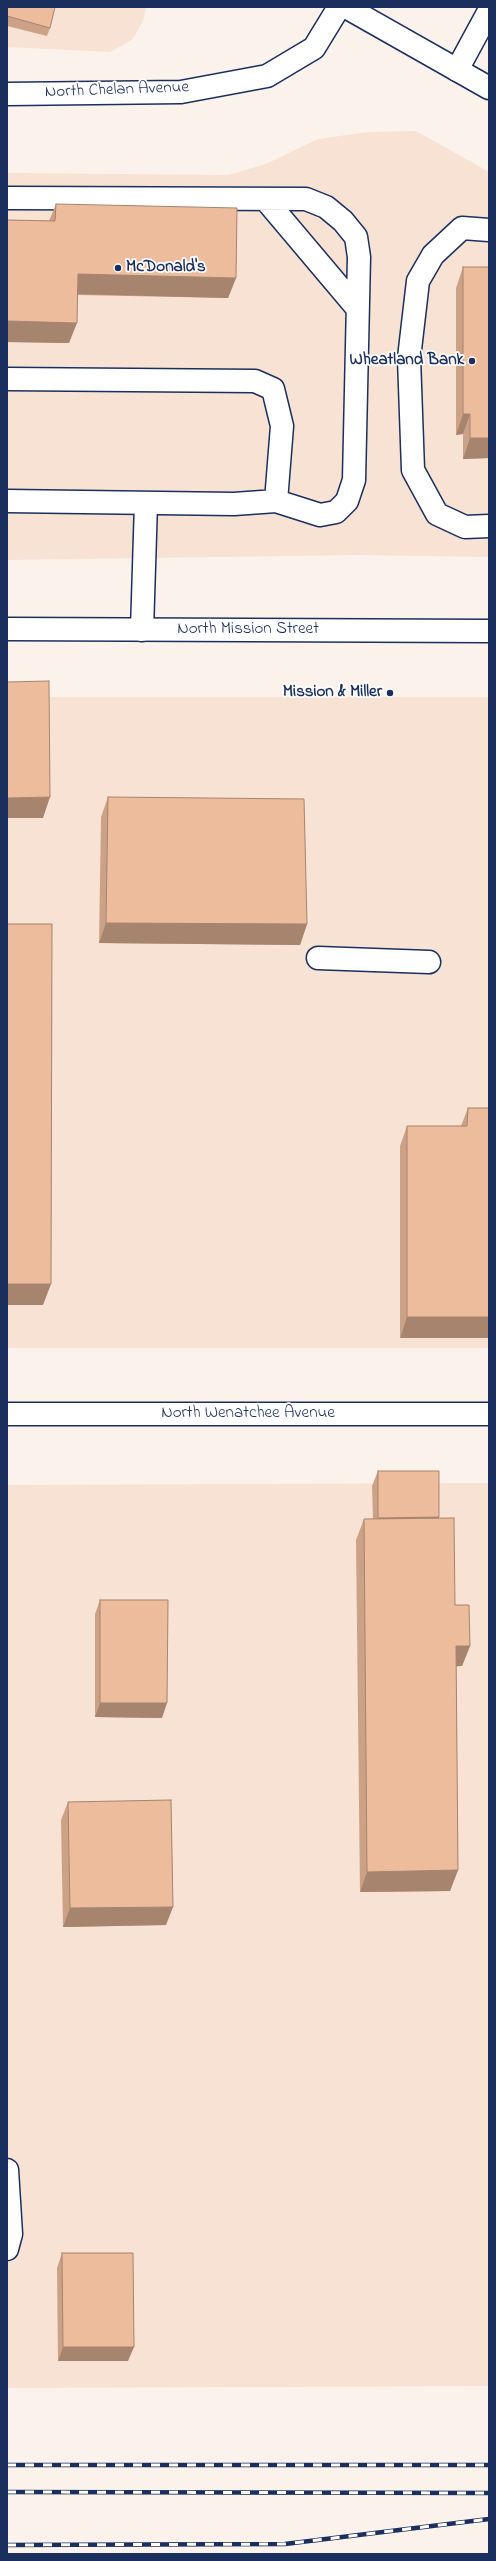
<!DOCTYPE html>
<style>
body{margin:0}
#map{position:relative;width:496px;height:2561px;overflow:hidden;background:#fbf2eb;font-family:"Indie Flower",sans-serif}
canvas{display:block}
.frame{position:absolute;inset:0;border:8px solid #1b2f5e;pointer-events:none}
</style>
<div id="map">
<canvas width="496" height="2561"></canvas>
<div class="frame"></div>
</div>
<script>
const context = document.querySelector('canvas').getContext('2d');
context.lineJoin = 'round';
function fillPath(path, color) {
  context.fillStyle = color;
  context.fill(path, 'evenodd');
}
function poly(rows) {
  const path = new Path2D();
  for (const r of rows) {
    path.moveTo(r[0], r[1]);
    for (let i = 2; i < r.length; i += 2) path.lineTo(r[i], r[i + 1]);
  }
  return path;
}
function strokePath(path, color, width, dash) {
  context.strokeStyle = color;
  context.lineWidth = width;
  context.lineCap = dash ? 'butt' : 'round';
  context.setLineDash(dash || []);
  context.stroke(path);
}
function label(font, color, halo, rows, align = 'center') {
  context.font = font + ' "Indie Flower",sans-serif';
  context.lineWidth = 3.5;
  context.setLineDash([]);
  context.textBaseline = 'middle';
  context.strokeStyle = halo;
  context.fillStyle = color;
  for (const [text, x, y, turn = 0] of rows) {
    context.save();
    context.translate(x, y);
    context.rotate((+turn || 0) * Math.PI / 180);
    context.textAlign = isNaN(turn) ? turn : align;
    if (halo) context.strokeText(text, 0, 0);
    context.fillText(text, 0, 0);
    context.restore();
  }
}
fillPath(poly([
 [7,7,146,7,143,21,132,40,110,52,7,47],
 [416,131,489,172,489,557,358,555,7,560,7,173,228,175,266,164,318,139,369,132],
 [7,697,489,697,489,1348,7,1348],
 [489,1483,489,2386,7,2388,7,1485]
]), '#f7e2d4');
const service = poly([
 [457,70,489,11],
 [7,198,306,199,326,207,343,221,356,237,359,257,354,480,347,501,336,512,320,515,276,501],
 [265,199,357,308],
 [489,230,462,228,433,255,418,281,409,358,413,470,437,514,465,527,489,526],
 [7,379,255,381,273,389,282,426,276,501,234,504,7,501],
 [142,630,146,503],
 [318,958,429,962],
 [7,2170,11,2234,7,2249]
]);
const primary = poly([
 [346,7,489,88],
 [7,94,181,92,267,76,314,48,339,7],
 [7,629,489,631],
 [7,1414,489,1414]
]);
strokePath(service, '#1b2f5e', 25);
strokePath(primary, '#1b2f5e', 25);
strokePath(service, '#fff', 22);
strokePath(primary, '#fff', 22);
const rail = poly([
 [7,2465,489,2465],
 [7,2492,489,2493],
 [7,2545,285,2544,489,2519]
]);
strokePath(rail, '#1b2f5e', 4.5);
strokePath(rail, '#fff', 3, [9]);
fillPath(poly([
 [7,7,50,28,47,36,7,26],
 [56,204,236,278,228,298,78,295,69,343,7,342,7,220,49,221],
 [463,267,489,458,463,459,463,434,456,435,456,288],
 [108,797,307,924,300,945,99,943,101,817],
 [468,1108,489,1108,400,1338,400,1146,407,1126,461,1126],
 [378,1471,439,1518,455,1605,470,1646,462,1666,456,1666,458,1870,450,1891,360,1892,356,1540,364,1519,373,1519,372,1486],
 [100,1600,162,1718,95,1717,95,1614],
 [68,1802,166,1925,63,1927,61,1820],
 [62,2253,128,2361,58,2361,57,2268]
]), '#cca287');
fillPath(poly([
 [78,274,236,278,228,298,71,294],
 [7,321,77,323,69,343,7,342],
 [463,414,470,414,463,434,456,435],
 [470,438,489,438,489,458,463,459],
 [50,797,43,818,7,818,7,798],
 [106,923,307,924,300,945,99,943],
 [7,1284,51,1284,43,1305,7,1305],
 [407,1317,489,1317,489,1338,400,1338],
 [439,1517,434,1531,373,1532,378,1518],
 [456,1646,470,1646,462,1666,448,1667],
 [100,1703,167,1703,162,1718,95,1717],
 [458,1870,450,1891,360,1892,367,1872],
 [173,1907,166,1925,63,1927,70,1908],
 [63,2347,134,2347,128,2361,58,2361]
]), '#a6846e');
const building = poly([
 [7,7,55,7,50,28,7,16,7,7],
 [56,204,237,208,236,278,78,274,77,323,7,321,7,220,55,221,56,204],
 [463,267,489,267,489,438,470,438,470,414,463,414,463,267],
 [49,681,50,797,7,798,7,682,49,681],
 [108,797,304,799,307,924,106,923,108,797],
 [7,924,52,924,51,1284,7,1284,7,924],
 [468,1108,489,1108,489,1317,407,1317,407,1126,467,1126,468,1108],
 [378,1471,439,1471,439,1517,378,1518,378,1471],
 [454,1518,455,1605,469,1605,470,1646,456,1646,458,1870,367,1872,364,1519,454,1518],
 [100,1600,168,1600,167,1703,100,1703,100,1600],
 [171,1800,173,1907,70,1908,68,1802,171,1800],
 [62,2253,133,2253,134,2347,63,2347,62,2253]
]);
fillPath(building, '#edbc9d');
strokePath(building, '#a6846e', 1);
for (const [x, y, r, color] of [
 [118,268,4,"#1b2f5e"],
 [472,361,4,"#1b2f5e"],
 [390,693,4,"#1b2f5e"]
]) {
  const dot = new Path2D();
  dot.arc(x, y, r, 0, 2 * Math.PI);
  context.fillStyle = color;
  context.fill(dot);
  strokePath(dot, '#fff', 1.5);
}
label('17px', '#1b2f5e', '#fff', [
 ["North Chelan Avenue",117,91,-2],
 ["North Mission Street",248,630],
 ["North Wenatchee Avenue",248,1414]
]);
label('bold 17px', '#1b2f5e', '#fff', [
 ["McDonald's",126,268,"left"],
 ["Wheatland Bank",464,361],
 ["Mission & Miller",382,693]
], 'right');
</script>
